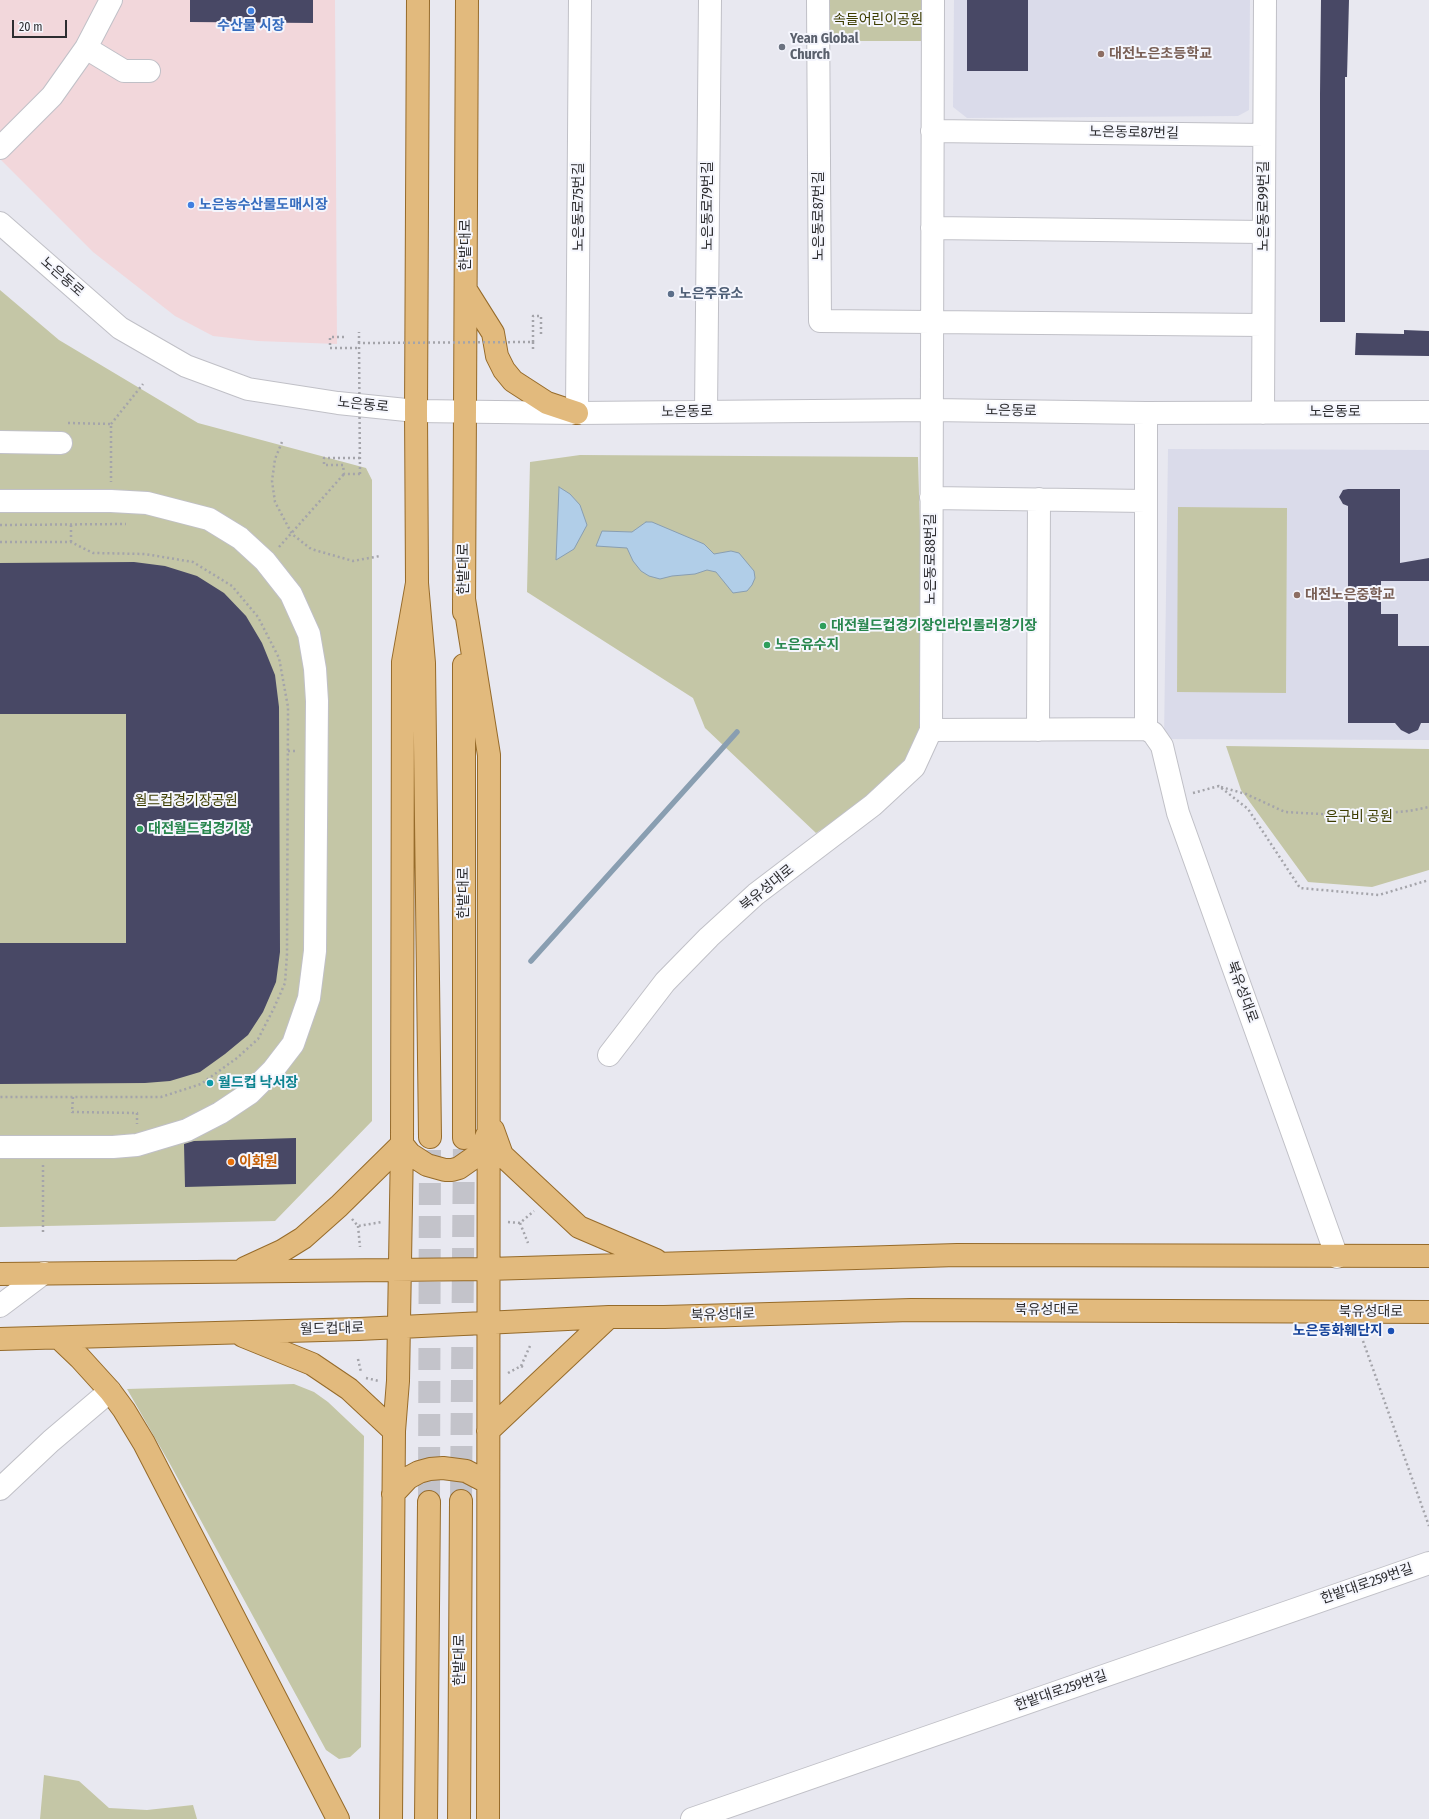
<!DOCTYPE html>
<meta charset="utf-8">
<style>
body{margin:0}
#map{position:relative;width:1429px;height:1819px;overflow:hidden;background:#e8e8f0;font-family:"Fira Sans Condensed",sans-serif}
canvas{display:block}
.scale{position:absolute;left:12px;top:20px;width:55px;height:18px;box-sizing:border-box;border:2px solid #2d2d30;border-top:0;padding-left:5px;font-size:12px;line-height:14px;white-space:nowrap;color:#2d2d30;-webkit-text-stroke:3px #f5f6fd;paint-order:stroke}
</style>
<div id="map">
<canvas width="1429" height="1819"></canvas>
<div class="scale">20 m</div>
</div>
<script>
const context = document.querySelector('canvas').getContext('2d');
context.lineJoin = 'round';
function fillPath(path, color) {
  context.fillStyle = color;
  context.fill(path, 'evenodd');
}
function poly(rows) {
  const path = new Path2D();
  for (const r of rows) {
    path.moveTo(r[0], r[1]);
    for (let i = 2; i < r.length; i += 2) path.lineTo(r[i], r[i + 1]);
  }
  return path;
}
function strokePath(path, color, width, dash) {
  context.strokeStyle = color;
  context.lineWidth = width;
  context.lineCap = dash ? 'butt' : 'round';
  context.setLineDash(dash || []);
  context.stroke(path);
}
function label(font, color, halo, rows, align = 'center') {
  context.font = font + ' "Fira Sans Condensed","Noto Sans KR",sans-serif';
  context.lineWidth = 4;
  context.setLineDash([]);
  context.textBaseline = 'middle';
  context.strokeStyle = halo;
  context.fillStyle = color;
  for (const [text, x, y, turn = 0] of rows) {
    context.save();
    context.translate(x, y);
    context.rotate((+turn || 0) * Math.PI / 180);
    context.textAlign = isNaN(turn) ? turn : align;
    if (halo) context.strokeText(text, 0, 0);
    context.fillText(text, 0, 0);
    context.restore();
  }
}
fillPath(poly([
 [0,0,335,0,337,344,258,341,213,336,175,316,93,252,0,159]
]), '#f2d7db');
fillPath(poly([
 [954,0,1250,0,1249,110,1238,116,967,118,953,107],
 [1168,449,1429,450,1429,740,1164,739]
]), '#dadbea');
fillPath(poly([
 [828,0,928,0,928,41,828,41],
 [0,290,59,340,198,423,366,468,372,480,372,1121,275,1221,0,1227],
 [580,455,918,457,925,717,902,768,864,803,816,833,705,728,693,698,527,592,530,462],
 [1178,507,1287,508,1286,693,1177,692],
 [1226,746,1429,749,1429,870,1372,887,1308,882,1241,790],
 [294,1384,314,1392,328,1402,364,1436,361,1747,350,1757,339,1759,326,1750,170,1464,127,1389],
 [44,1775,79,1781,109,1808,147,1810,193,1805,197,1819,40,1819]
]), '#c4c6a6');
const water = poly([
 [559,487,570,494,580,505,587,525,574,549,556,560,559,487],
 [646,522,652,522,704,544,714,554,731,551,739,553,754,571,755,578,752,585,747,591,733,593,716,572,707,570,695,574,672,576,660,579,649,576,641,571,633,561,627,548,596,546,602,531,632,532,646,522]
]);
fillPath(water, '#b1cee8');
strokePath(water, '#899eb1', 1);
strokePath(poly([
 [531,961,737,732]
]), '#899eb1', 5.5);
fillPath(poly([
 [190,0,313,0,313,23,190,22],
 [967,0,1028,0,1028,71,967,71],
 [1321,0,1349,0,1347,77,1345,77,1345,322,1320,322,1320,94],
 [1404,330,1429,331,1429,356,1355,355,1356,333,1404,334],
 [1348,489,1400,489,1400,563,1429,558,1429,581,1381,581,1381,614,1398,614,1398,646,1429,646,1429,723,1421,723,1418,730,1409,734,1401,730,1395,723,1348,723,1348,506,1343,504,1339,497,1343,490],
 [134,562,165,566,197,576,224,593,246,616,262,643,275,675,279,707,280,952,276,982,263,1012,248,1035,225,1054,200,1072,170,1081,145,1083,0,1084,0,943,126,943,126,714,0,714,0,563],
 [296,1138,296,1184,185,1187,184,1144,194,1141]
]), '#484865');
strokePath(poly([
 [461,1501,464,1138],
 [429,1502,430,1137]
]), '#c3c3ca', 22, [22, 11]);
const minor = poly([
 [818,0,820,321,1263,325],
 [86,48,124,71,149,71],
 [932,131,1264,135],
 [0,148,52,96,86,48,111,0],
 [0,223,120,328,186,366,248,389,338,403,416,411,577,413,931,410,1146,413,1429,412],
 [932,228,1263,232],
 [706,412,710,0],
 [577,413,580,0],
 [1263,413,1265,0],
 [0,442,61,443],
 [931,498,1146,501],
 [0,501,111,501,147,503,209,519,240,538,265,561,291,594,309,634,315,669,317,701,315,951,309,998,293,1044,273,1070,250,1093,220,1113,187,1130,137,1145,113,1147,0,1147],
 [1146,729,1153,733,1162,746,1178,813,1337,1257],
 [931,730,1146,729,1146,413],
 [1038,730,1039,499],
 [609,1055,665,982,709,937,756,894,873,805,914,767,931,730,933,0],
 [0,1306,44,1273],
 [0,1489,51,1441,110,1391],
 [692,1819,1429,1563]
]);
const major = poly([
 [418,0,416,411,417,583,424,663,430,1137],
 [466,290,493,333,497,356,504,370,513,381,547,403,577,413],
 [464,599,489,755,488,1819],
 [464,612,467,0],
 [464,665,464,1138],
 [493,1130,502,1155,579,1227,656,1260],
 [245,1268,282,1251,303,1238,339,1206,402,1144,410,1154,427,1165,445,1170,452,1170,459,1168,479,1154,487,1135],
 [0,1274,488,1269,957,1255,1429,1256],
 [243,1336,312,1364,349,1389,394,1431],
 [59,1338,80,1358,110,1391,124,1410,144,1443,338,1819],
 [0,1339,359,1329,609,1317,664,1317,911,1310,1429,1312],
 [488,1431,609,1317],
 [393,1494,408,1478,419,1472,430,1469,443,1468,466,1471,487,1482],
 [391,1819,394,1431,398,1381,402,1144,403,662,417,583],
 [426,1819,429,1502],
 [459,1819,461,1501]
]);
strokePath(minor, '#c0c0c7', 24);
strokePath(major, '#966b2a', 24);
strokePath(poly([
 [344,337,330,337,330,348,359,348],
 [533,342,533,316,541,316,541,335],
 [359,343,359,332],
 [68,423,111,424,111,482],
 [111,424,143,384],
 [282,442,275,459,272,481,275,502,292,534,311,549,353,561,380,556],
 [360,458,324,458,324,465,343,465,344,474,360,474],
 [0,525,126,524],
 [0,542,71,542,93,553,145,554,193,562,232,586,258,617,279,658,288,707,287,954,285,983,274,1008,258,1039,237,1058,201,1084,161,1097,0,1097],
 [71,542,71,524],
 [279,547,344,474],
 [288,751,296,751,296,750],
 [1221,787,1246,794,1285,812,1356,816,1409,811,1429,807],
 [1193,793,1219,786,1248,809,1300,888,1379,895,1429,880],
 [73,1097,72,1112,137,1113,137,1124],
 [43,1165,43,1233],
 [352,1219,358,1226,382,1222],
 [508,1222,520,1223,534,1211],
 [520,1223,528,1243],
 [358,1226,360,1247],
 [1363,1331,1363,1341,1429,1526],
 [358,1359,361,1372],
 [521,1366,530,1346],
 [508,1373,521,1366,525,1368],
 [366,1378,379,1381]
]), '#a4a4aa', 2.5, [2, 3]);
strokePath(minor, '#fff', 22);
strokePath(major, '#e2ba7d', 22);
strokePath(poly([
 [360,474,359,343,533,342,533,352]
]), '#a4a4aa', 2.5, [2, 3]);
for (const [x, y, r, color] of [
 [251,11,4,"#3f7fe0"],
 [782,47,4,"#6b7280"],
 [1101,54,4,"#8d6e63"],
 [191,205,4,"#3f7fe0"],
 [671,294,4,"#5c6f8a"],
 [1297,595,4,"#8d6e63"],
 [823,626,4,"#2e9e5b"],
 [767,645,4,"#2e9e5b"],
 [140,829,4,"#2e9e5b"],
 [210,1083,4,"#0f9aa8"],
 [231,1162,4,"#e8710a"],
 [1391,1331,4,"#1a4fb4"]
]) {
  const dot = new Path2D();
  dot.arc(x, y, r, 0, 2 * Math.PI);
  context.fillStyle = color;
  context.fill(dot);
  strokePath(dot, '#f5f6fd', 1.5);
}
label('14px', '#3d3d00', '#f5f6fd', [
 ["속들어린이공원",878,20],
 ["월드컵경기장공원",186,801],
 ["은구비 공원",1359,817]
]);
label('bold 14px', '#366cbe', '#f5f6fd', [
 ["수산물 시장",251,26],
 ["노은농수산물도매시장",199,205,"left"]
]);
label('bold 14px', '#5b616d', '#f5f6fd', [
 ["Yean Global",790,39],
 ["Church",790,55]
], 'left');
label('bold 14px', '#785e54', '#f5f6fd', [
 ["대전노은초등학교",1109,54],
 ["대전노은중학교",1305,595]
], 'left');
label('14px', '#2d2d30', '#f5f6fd', [
 ["노은동로87번길",1134,133,1],
 ["노은동로79번길",708,206,-90],
 ["노은동로99번길",1264,206,-90],
 ["노은동로75번길",579,207,-90],
 ["노은동로87번길",819,216,-90],
 ["한밭대로",466,245,-90],
 ["노은동로",62,277,41],
 ["노은동로",363,405,6],
 ["노은동로",1011,411,1],
 ["노은동로",687,412,-1],
 ["노은동로",1335,412],
 ["노은동로88번길",931,559,-90],
 ["한밭대로",464,569,-90],
 ["북유성대로",767,888,-39],
 ["한밭대로",464,893,-90],
 ["북유성대로",1242,992,70],
 ["북유성대로",1047,1310],
 ["북유성대로",1371,1312],
 ["북유성대로",723,1315,-2],
 ["월드컵대로",332,1329,-2],
 ["한밭대로259번길",1367,1584,-19],
 ["한밭대로",460,1660,-90],
 ["한밭대로259번길",1061,1691,-19]
]);
label('bold 14px', '#4e5e75', '#f5f6fd', [
 ["노은주유소",679,294]
], 'left');
label('bold 14px', '#27864d', '#f5f6fd', [
 ["대전월드컵경기장인라인롤러경기장",831,626],
 ["노은유수지",775,645],
 ["대전월드컵경기장",148,829]
], 'left');
label('bold 14px', '#0d838f', '#f5f6fd', [
 ["월드컵 낙서장",218,1083]
], 'left');
label('bold 14px', '#c56008', '#f5f6fd', [
 ["이화원",239,1162]
], 'left');
label('bold 14px', '#164399', '#f5f6fd', [
 ["노은동화훼단지",1383,1331]
], 'right');
</script>
